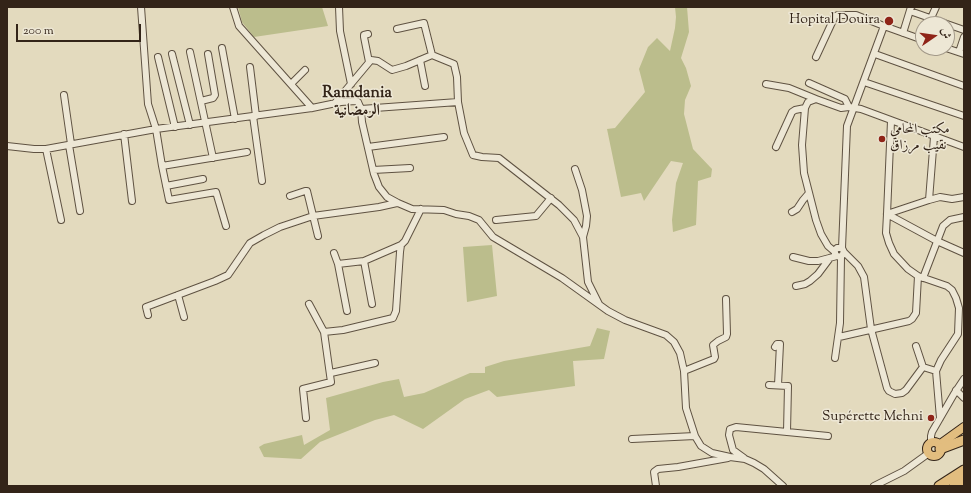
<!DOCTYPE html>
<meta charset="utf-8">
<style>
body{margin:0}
#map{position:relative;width:971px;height:493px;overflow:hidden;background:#e3dabe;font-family:"Sorts Mill Goudy",Amiri,serif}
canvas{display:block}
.frame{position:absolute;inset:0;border:8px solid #332418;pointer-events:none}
.north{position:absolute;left:915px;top:16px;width:40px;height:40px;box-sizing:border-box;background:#ede7d5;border:1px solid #a39989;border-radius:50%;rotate:77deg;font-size:11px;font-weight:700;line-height:16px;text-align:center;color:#332418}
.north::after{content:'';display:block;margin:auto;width:14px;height:18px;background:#8f2418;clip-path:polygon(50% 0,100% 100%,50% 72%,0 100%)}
.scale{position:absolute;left:16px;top:24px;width:125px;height:18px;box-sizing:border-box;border:2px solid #332418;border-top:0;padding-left:5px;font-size:12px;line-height:14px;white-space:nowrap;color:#332418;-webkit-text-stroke:3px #ede7d5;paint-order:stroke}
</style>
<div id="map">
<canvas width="971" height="493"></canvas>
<div class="frame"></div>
<div class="north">ش</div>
<div class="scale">200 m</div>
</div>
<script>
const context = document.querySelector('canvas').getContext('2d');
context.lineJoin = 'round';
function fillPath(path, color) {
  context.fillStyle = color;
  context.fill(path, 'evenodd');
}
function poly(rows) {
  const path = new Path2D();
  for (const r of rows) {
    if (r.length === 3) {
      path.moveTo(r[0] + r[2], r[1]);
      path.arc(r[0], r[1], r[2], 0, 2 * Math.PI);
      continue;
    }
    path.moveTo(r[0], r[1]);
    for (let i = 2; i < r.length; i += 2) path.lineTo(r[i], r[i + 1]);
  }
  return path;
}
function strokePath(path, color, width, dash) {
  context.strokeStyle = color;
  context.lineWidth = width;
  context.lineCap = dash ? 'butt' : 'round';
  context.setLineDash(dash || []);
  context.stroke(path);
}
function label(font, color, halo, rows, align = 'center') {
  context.font = font + ' "Sorts Mill Goudy",Amiri,serif';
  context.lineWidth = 3;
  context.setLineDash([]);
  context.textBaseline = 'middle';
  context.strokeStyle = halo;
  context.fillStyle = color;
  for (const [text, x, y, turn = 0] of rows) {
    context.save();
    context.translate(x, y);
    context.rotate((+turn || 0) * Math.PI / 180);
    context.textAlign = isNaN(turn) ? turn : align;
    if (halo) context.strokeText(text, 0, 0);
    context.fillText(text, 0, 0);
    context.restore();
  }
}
fillPath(poly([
 [238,7,322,7,328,26,254,37,242,22],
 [675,7,687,7,689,32,681,58,686,68,691,86,685,100,684,114,693,149,712,169,711,177,698,181,696,225,673,232,672,220,676,183,683,163,671,161,644,201,641,193,621,197,607,129,615,128,645,92,639,69,648,47,657,38,670,51,675,28,676,17],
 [492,245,497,296,467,302,463,247],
 [597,328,610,331,604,359,573,361,575,386,497,397,489,390,465,399,423,429,394,415,375,420,320,442,301,459,264,457,259,447,264,444,302,435,304,445,330,430,326,398,383,382,399,379,404,397,424,393,470,373,485,373,485,367,504,361,590,346]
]), '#bbbd8c');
const minor = poly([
 [141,7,148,104,156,129,162,166,169,200,216,192,226,226],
 [233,7,239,26,312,108],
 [339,7,340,31,351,84],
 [910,11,964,30],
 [931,18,936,7],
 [397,29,424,23,432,55],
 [903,33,911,7],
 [368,34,364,35,364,37,369,62],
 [222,48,235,119],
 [946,48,964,54],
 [190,52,213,158],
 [959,52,964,37],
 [172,54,190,125],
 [875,54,964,86],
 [158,57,175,127],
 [816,57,835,16,838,15,856,15,884,26,923,40],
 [420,60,425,86],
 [250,67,256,116],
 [864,82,964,116],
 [809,83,845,99,849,107],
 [291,84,305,70],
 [766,84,789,88,816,99],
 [64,95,71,144],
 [201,101,213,98,215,95,208,54],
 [335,103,371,60,378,61,392,70,406,66,432,55,454,64,457,77,458,102,464,133,473,155,482,157,499,158,559,205,574,220,583,237,588,282,599,304],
 [361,109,458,102],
 [253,116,262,181],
 [891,121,887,214,886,233,889,243,894,254,908,269,918,276,947,286,952,290,956,298,959,308,958,334,941,360,936,371,940,418],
 [124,134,132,201],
 [69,145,80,211],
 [7,146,34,149,46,149,156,129,312,108,341,102,356,101,358,102,361,109,362,122,374,174,379,187,387,197,398,203,412,209,444,210,456,214,469,216,479,220,493,237,562,278,608,311,625,320,666,335,674,342,680,353,684,371,686,408,695,436,701,446,712,453,730,457,745,459,754,463,764,469,783,486],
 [368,147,444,137],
 [776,147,792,112,795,110,805,108],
 [46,149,61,220],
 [162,166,247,152],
 [575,169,582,190,587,216,586,226,583,237],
 [373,170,410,168],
 [166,186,203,179],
 [290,196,305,191,307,191,318,236],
 [929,200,940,197,952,199,964,197],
 [792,212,797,209,803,200,809,193],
 [887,214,929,200,934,137],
 [887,214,937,241,964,253],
 [496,220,536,216,551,198],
 [842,248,847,126,884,26],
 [835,252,828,246,821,234,816,220,804,173,802,145,805,108,808,102,816,99,841,108,849,107,861,109,964,147],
 [844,252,858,266,864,277,871,329,887,388,889,391,895,394,902,393,906,390,923,367,936,371],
 [334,253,338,264],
 [793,257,809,261,818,261,837,256,841,257,844,252,842,248,837,248,835,250,835,254,837,256],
 [364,261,372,304],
 [923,278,943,226,950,220,964,217],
 [796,286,805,284,810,281,818,274,830,258],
 [178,295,184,317],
 [309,304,324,332],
 [347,311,338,264,364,261,401,245],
 [148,315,146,307,215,281,228,275,250,243,264,235,280,227,313,216,379,207,397,203],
 [839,337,909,321,912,319,916,313,918,276],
 [916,346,923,367],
 [775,347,777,344,780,344,778,385],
 [835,358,840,323,841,257],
 [684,371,714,359,715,357,713,345,718,341,726,337,727,334,726,299],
 [331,373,375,363],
 [769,385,788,386,787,432],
 [956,390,964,398],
 [306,418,303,389,331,382,324,332,343,330,393,318,396,311,400,252,401,245,405,241,421,209],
 [632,439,695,436],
 [931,442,931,436,932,432,954,394,964,379],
 [744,458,733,450,729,435,730,429,736,427,828,436],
 [656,486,654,472,658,469,678,467,728,458],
 [874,486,904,471,929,453]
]);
const major = poly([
 [934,449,7],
 [939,445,964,427]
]);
const highway = poly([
 [940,449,964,440],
 [939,486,964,470],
 [954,486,964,479]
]);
strokePath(minor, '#5f5242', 8);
strokePath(major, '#332418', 10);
strokePath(highway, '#332418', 11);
strokePath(minor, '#ede7d5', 6);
strokePath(major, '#e2bd7f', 8);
strokePath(highway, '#e2bd7f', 9);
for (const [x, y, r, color] of [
 [889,21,5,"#8f2418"],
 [882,139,4,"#8f2418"],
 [931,418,4,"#8f2418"]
]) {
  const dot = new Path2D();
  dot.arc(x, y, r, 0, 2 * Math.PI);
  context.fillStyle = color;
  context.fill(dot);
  strokePath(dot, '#ede7d5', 1.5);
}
label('14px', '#332418', '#ede7d5', [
 ["Hopital Douira",880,21],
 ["مكتب المحامي",890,131,"left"],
 ["نقيب مرزاق",890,147,"left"],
 ["Supérette Mehni",923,418]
], 'right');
label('bold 16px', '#332418', '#ede7d5', [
 ["Ramdania",357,94],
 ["الرمضانية",357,112]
]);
</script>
